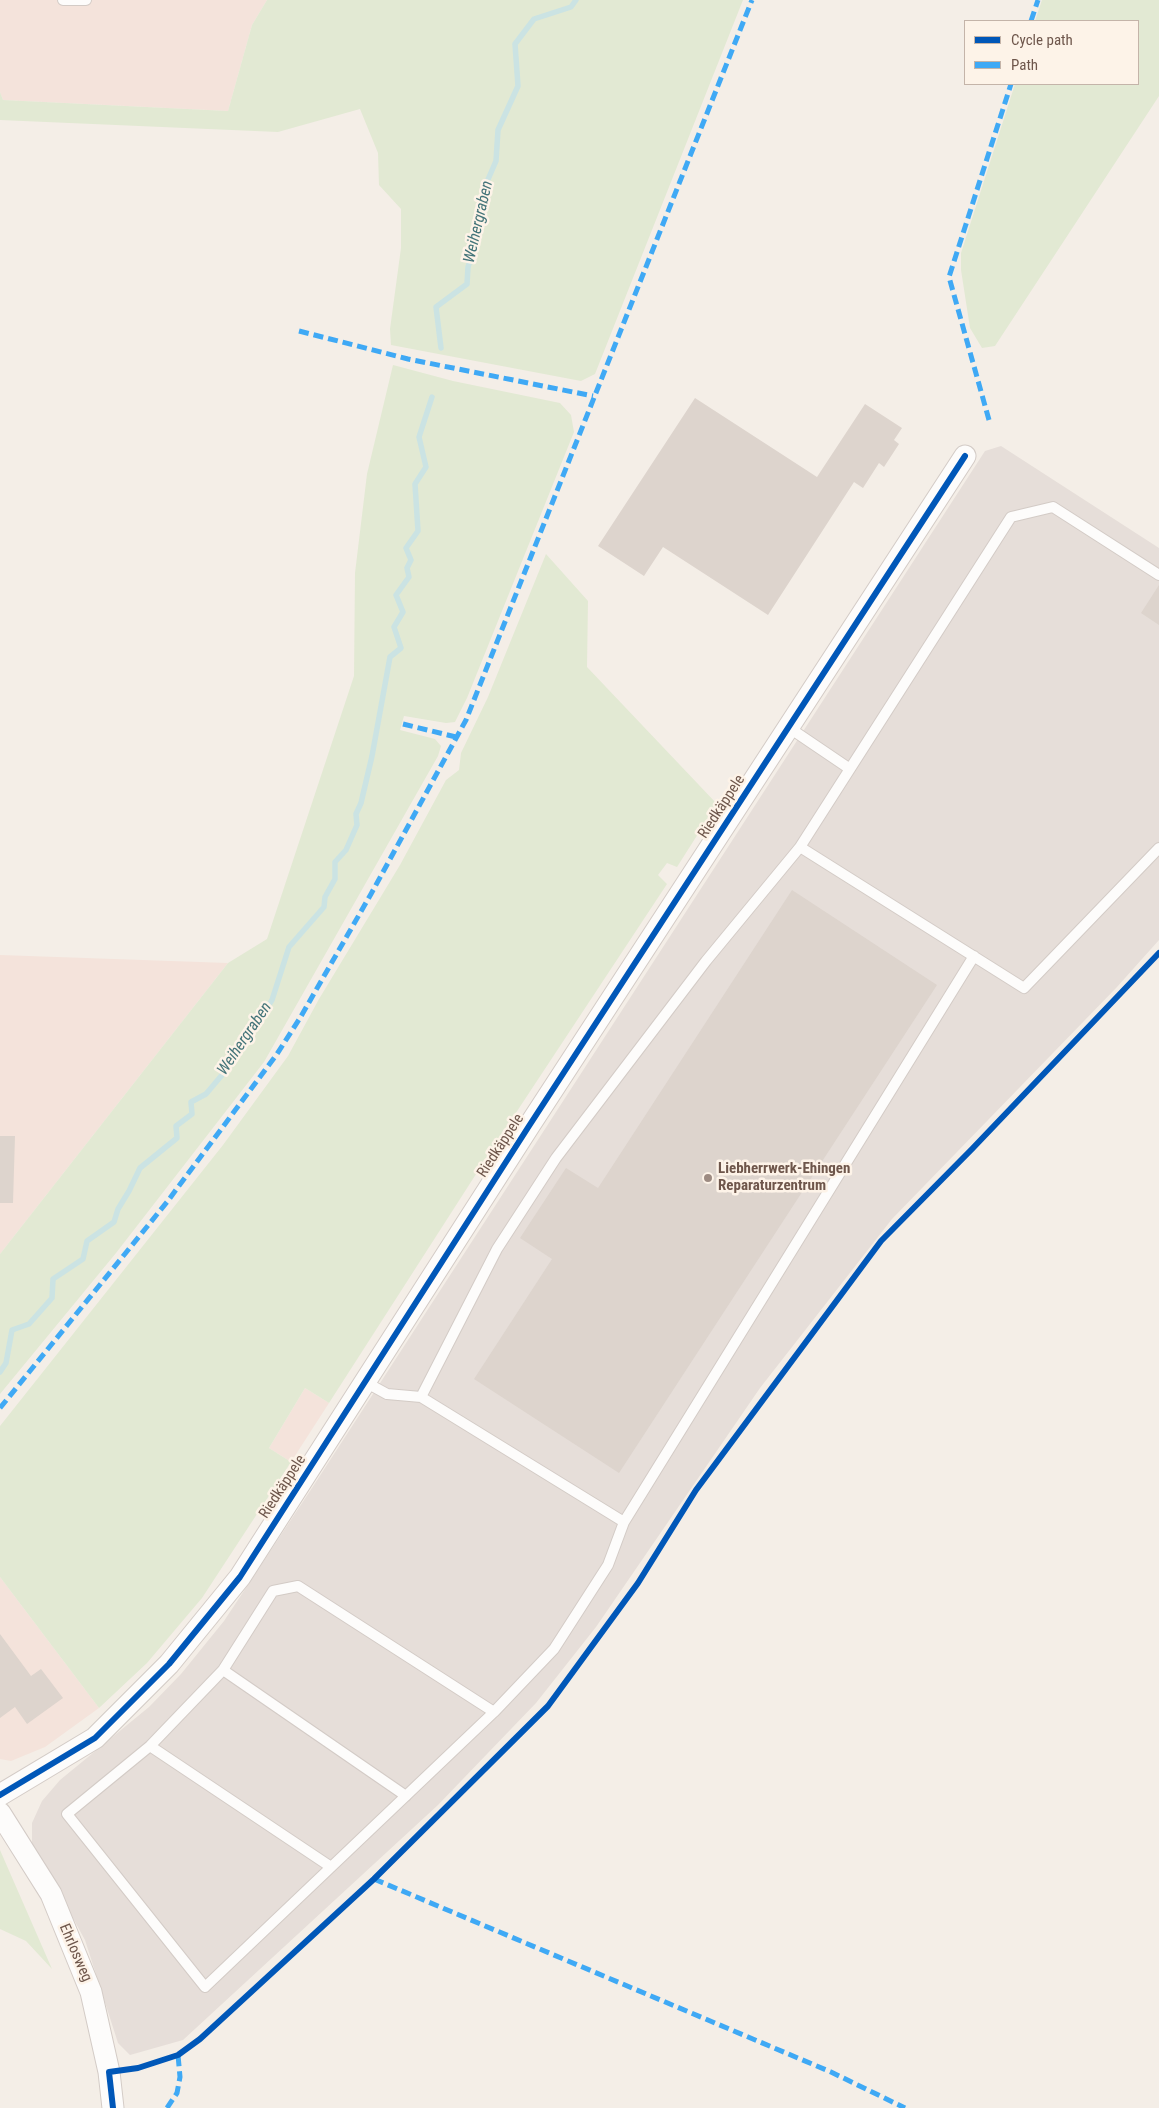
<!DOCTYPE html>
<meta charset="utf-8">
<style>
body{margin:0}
#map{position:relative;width:1159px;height:2108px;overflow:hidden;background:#f4eee7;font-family:"Roboto Condensed",sans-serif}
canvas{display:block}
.legend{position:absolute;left:964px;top:20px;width:175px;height:65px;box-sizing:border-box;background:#fdf3e8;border:1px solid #c4b4a9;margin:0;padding:6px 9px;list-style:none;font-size:15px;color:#6e564b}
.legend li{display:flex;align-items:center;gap:10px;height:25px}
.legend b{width:25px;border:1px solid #c4b4a9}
</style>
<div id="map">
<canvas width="1159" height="2108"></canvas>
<ul class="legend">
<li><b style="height:6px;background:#0057b8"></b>Cycle path</li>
<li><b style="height:6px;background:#3fa9f5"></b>Path</li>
</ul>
</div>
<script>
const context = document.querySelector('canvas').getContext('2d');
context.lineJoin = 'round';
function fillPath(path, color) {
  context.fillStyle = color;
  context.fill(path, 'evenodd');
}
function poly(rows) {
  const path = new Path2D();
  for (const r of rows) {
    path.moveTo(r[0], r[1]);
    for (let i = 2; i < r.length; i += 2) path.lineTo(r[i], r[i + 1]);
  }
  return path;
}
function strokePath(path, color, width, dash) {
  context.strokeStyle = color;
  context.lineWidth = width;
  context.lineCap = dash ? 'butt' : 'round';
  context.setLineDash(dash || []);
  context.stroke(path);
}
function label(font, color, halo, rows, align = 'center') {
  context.font = font + ' "Roboto Condensed",sans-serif';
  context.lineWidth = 5;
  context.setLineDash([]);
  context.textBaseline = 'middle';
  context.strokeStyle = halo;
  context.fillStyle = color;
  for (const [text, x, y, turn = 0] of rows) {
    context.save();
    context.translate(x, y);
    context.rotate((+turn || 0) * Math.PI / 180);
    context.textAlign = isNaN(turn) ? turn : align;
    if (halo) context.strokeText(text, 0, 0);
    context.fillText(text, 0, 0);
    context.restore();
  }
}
fillPath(poly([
 [0,0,267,0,252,25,228,111,3,100,0,92],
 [0,955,228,963,0,1254],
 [305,1388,329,1403,291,1462,269,1448],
 [0,1577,99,1708,45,1747,11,1761,0,1759]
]), '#f4e3db');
fillPath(poly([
 [1001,446,1159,548,1159,940,1117,987,892,1219,760,1388,596,1627,536,1703,438,1805,183,2040,130,2055,118,2043,85,1940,32,1844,32,1823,42,1801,60,1780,149,1707,181,1674,224,1621,310,1491,985,451]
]), '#e6ded9');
fillPath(poly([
 [267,0,743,0,595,374,581,381,391,345,390,329,401,248,401,209,379,185,378,153,360,109,278,132,0,120,0,92,3,100,228,111,252,25],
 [1042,0,1159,0,1159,96,995,346,982,348,970,328,961,270,961,253,1015,84,1138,84,1138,21,1035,21],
 [393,365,453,381,560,403,571,415,574,432,467,698,455,722,446,723,404,716,400,730,435,739,441,746,438,756,264,1062,116,1253,0,1394,0,1254,228,963,267,939,354,676,355,573,367,474],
 [546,554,588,601,587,667,717,804,677,867,667,863,658,875,667,884,496,1143,329,1403,305,1388,269,1448,291,1462,202,1598,147,1663,99,1708,0,1577,0,1426,223,1145,288,1056,319,999,400,865,446,780,459,770,461,753,488,697],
 [0,1850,52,1969,26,1941,0,1929]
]), '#e2e9d3');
strokePath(poly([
 [441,348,436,307,467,284,468,267,482,225,483,191,496,161,498,130,518,86,515,44,534,19,571,7,576,0],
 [0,1372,6,1363,12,1330,29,1324,52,1298,53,1279,83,1259,87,1241,114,1222,118,1209,129,1191,140,1168,177,1138,176,1126,192,1114,191,1102,206,1094,227,1069,272,1000,289,947,324,907,325,897,335,879,335,862,346,850,357,825,356,814,361,803,372,756,390,657,401,648,394,627,403,612,396,595,409,577,407,568,411,560,406,548,418,531,415,484,426,467,419,437,432,397]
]), '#cbe3e3', 5.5);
fillPath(poly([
 [695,398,817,477,865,404,902,428,894,440,899,444,884,467,879,463,863,488,854,482,768,615,663,547,644,576,598,546],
 [1159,585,1159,625,1141,613],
 [792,890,937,985,619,1473,474,1379,552,1259,520,1238,566,1168,598,1188],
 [0,1136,15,1136,13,1203,0,1203],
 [0,1634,31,1676,41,1669,63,1698,27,1724,15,1707,0,1718]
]), '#ddd4cd');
const lane = poly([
 [63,0,86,0],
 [1159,575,1053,507,1011,517,800,847,1024,988,1159,848],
 [788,727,850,769],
 [365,1382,387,1394,421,1397,497,1249,556,1158,706,961,800,847],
 [421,1397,624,1522,974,956],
 [223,1670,406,1796],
 [494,1712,298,1586,273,1591,223,1670,150,1746,67,1814,205,1987,494,1712,554,1649,608,1565,624,1522],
 [150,1746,331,1867]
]);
const street = poly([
 [0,1795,95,1738,169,1664,240,1577,529,1126,965,456],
 [0,1813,51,1894,91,1992,109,2072,113,2108]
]);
strokePath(lane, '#d3cbc6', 12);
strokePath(street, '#d3cbc6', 23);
strokePath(lane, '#fdfcfb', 10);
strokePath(street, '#fdfcfb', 21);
strokePath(poly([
 [1031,21,1038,0],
 [299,331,408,359,593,396],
 [989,420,949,277,1011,84],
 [403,724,456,737],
 [0,1408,167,1202,277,1054,300,1018,371,894,466,720,752,0],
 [374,1879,831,2072,905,2108],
 [167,2108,177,2093,180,2077,178,2055]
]), '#3fa9f5', 5, [10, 5]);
strokePath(poly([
 [0,1795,95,1738,169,1664,240,1577,529,1126,965,456],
 [113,2108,109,2072,138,2068,178,2055,200,2039,374,1879,548,1706,638,1583,696,1490,881,1241,972,1149,1159,953]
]), '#0057b8', 6);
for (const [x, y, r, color] of [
 [708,1178,5,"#9d8b82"]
]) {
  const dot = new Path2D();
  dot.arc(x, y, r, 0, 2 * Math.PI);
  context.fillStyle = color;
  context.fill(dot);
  strokePath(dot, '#fdf3e8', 2);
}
label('15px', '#6e564b', '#fdf3e8', [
 ["Riedkäppele",722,807,-57],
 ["Riedkäppele",501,1146,-57],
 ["Riedkäppele",283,1487,-57],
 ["Ehrlosweg",75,1953,67]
]);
label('bold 15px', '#6e564b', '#fdf3e8', [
 ["Liebherrwerk-Ehingen",718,1169],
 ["Reparaturzentrum",718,1186]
], 'left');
label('italic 16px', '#447479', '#fdf3e8', [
 ["Weihergraben",479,222,-77],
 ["Weihergraben",245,1039,-56]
]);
</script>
